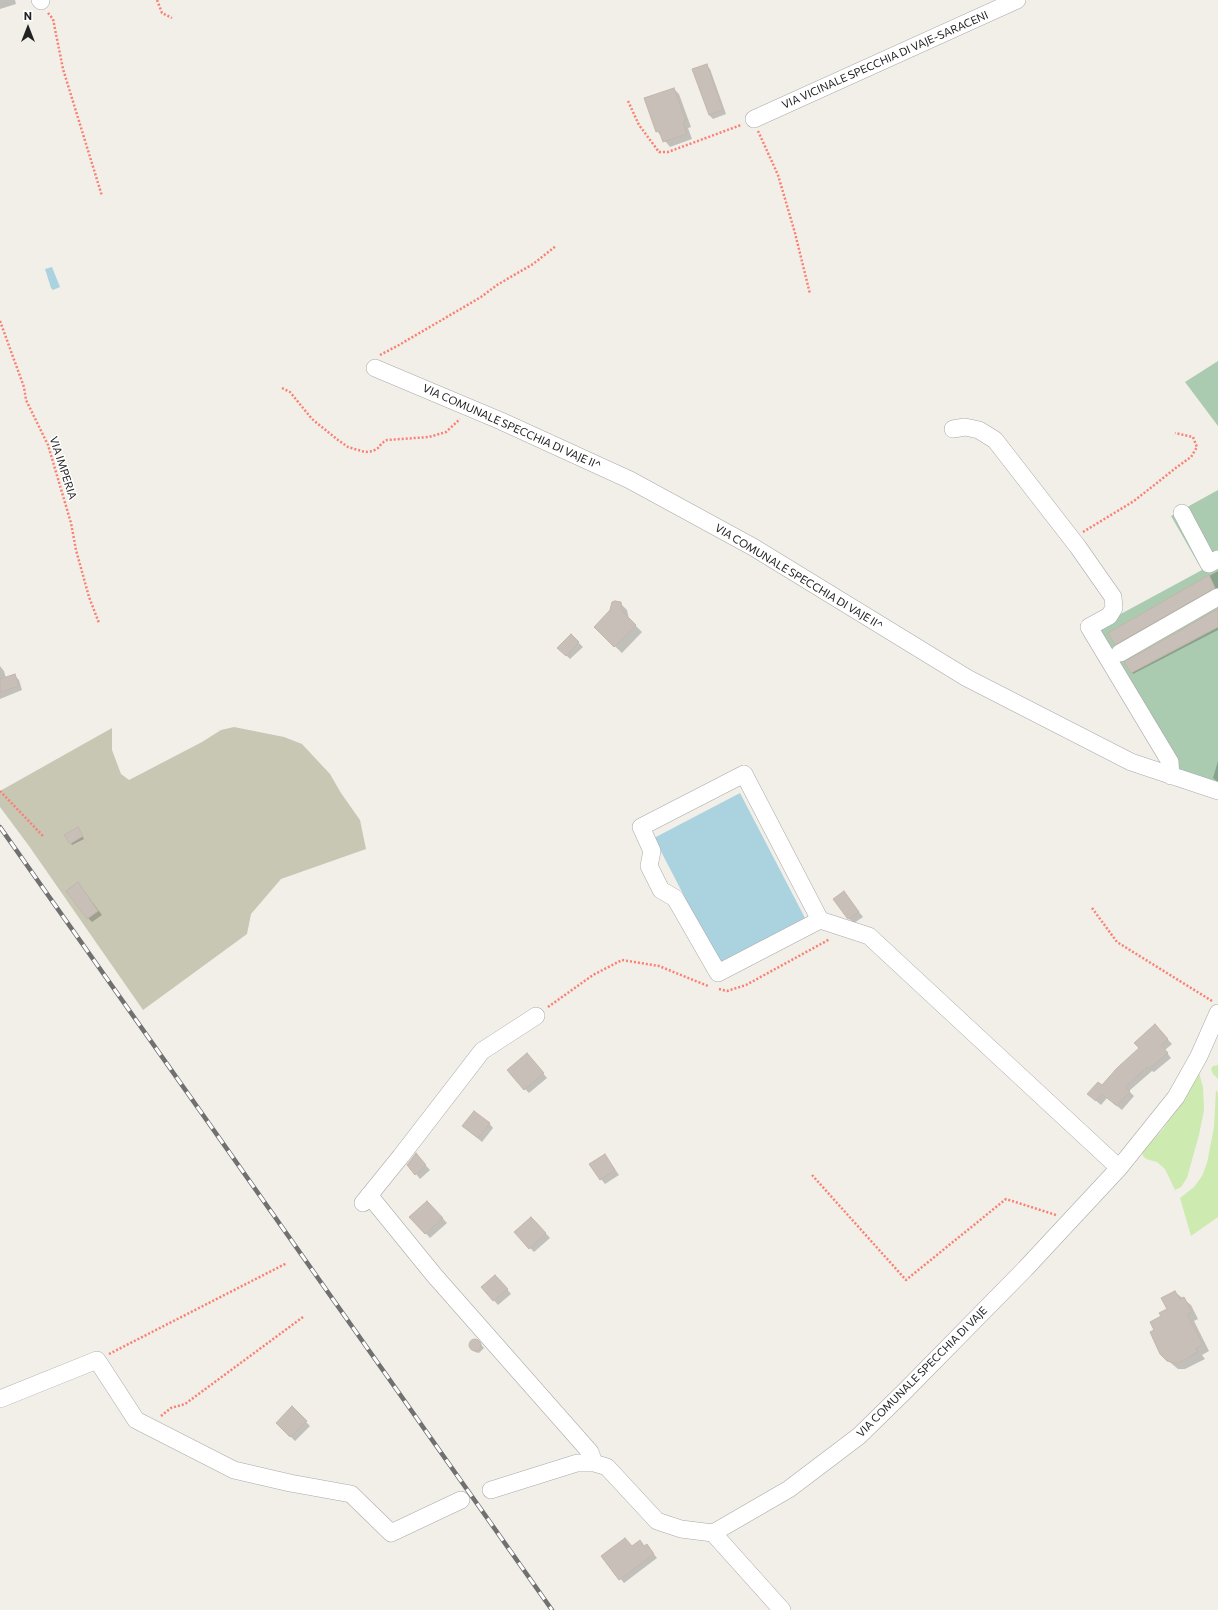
<!DOCTYPE html>
<style>
body{margin:0}
#map{position:relative;width:1218px;height:1610px;overflow:hidden;background:#f2efe9;font-family:Commissioner,sans-serif}
canvas{display:block}
.north{position:absolute;left:8px;top:8px;width:40px;height:40px;-webkit-text-stroke:3px #fff;paint-order:stroke;rotate:0deg;font-size:11px;font-weight:700;line-height:16px;text-align:center;color:#222}
.north::after{content:'';display:block;margin:auto;width:14px;height:18px;background:#222;clip-path:polygon(50% 0,100% 100%,50% 72%,0 100%)}
</style>
<div id="map">
<canvas width="1218" height="1610"></canvas>
<div class="north">N</div>
</div>
<script>
const context = document.querySelector('canvas').getContext('2d');
context.lineJoin = 'round';
function fillPath(path, color) {
  context.fillStyle = color;
  context.fill(path, 'evenodd');
}
function poly(rows) {
  const path = new Path2D();
  for (const r of rows) {
    if (r.length === 3) {
      path.moveTo(r[0] + r[2], r[1]);
      path.arc(r[0], r[1], r[2], 0, 2 * Math.PI);
      continue;
    }
    path.moveTo(r[0], r[1]);
    for (let i = 2; i < r.length; i += 2) path.lineTo(r[i], r[i + 1]);
  }
  return path;
}
function strokePath(path, color, width, dash) {
  context.strokeStyle = color;
  context.lineWidth = width;
  context.lineCap = dash ? 'butt' : 'round';
  context.setLineDash(dash || []);
  context.stroke(path);
}
function label(font, color, halo, rows, align = 'center') {
  context.font = font + ' Commissioner,sans-serif';
  context.lineWidth = 3;
  context.setLineDash([]);
  context.textBaseline = 'middle';
  context.strokeStyle = halo;
  context.fillStyle = color;
  for (const [text, x, y, turn = 0] of rows) {
    context.save();
    context.translate(x, y);
    context.rotate((+turn || 0) * Math.PI / 180);
    context.textAlign = isNaN(turn) ? turn : align;
    if (halo) context.strokeText(text, 0, 0);
    context.fillText(text, 0, 0);
    context.restore();
  }
}
fillPath(poly([
 [234,727,284,737,302,744,330,774,341,793,360,820,366,849,281,879,251,914,247,934,143,1010,29,846,0,807,0,791,112,728,112,750,121,774,129,780,202,742,221,730]
]), '#c7c7b4');
fillPath(poly([
 [1218,1065,1218,1079,1213,1074,1211,1069,1213,1066],
 [1198,1069,1203,1087,1204,1110,1199,1135,1187,1178,1181,1187,1175,1190,1165,1169,1157,1162,1146,1159,1143,1156,1142,1152,1163,1129,1180,1104],
 [1216,1090,1218,1093,1218,1217,1191,1236,1180,1198,1194,1187,1202,1176,1207,1163,1214,1127]
]), '#cdebb0');
fillPath(poly([
 [1218,361,1218,426,1185,382],
 [1218,490,1218,784,1181,773,1093,629,1202,570,1171,516]
]), '#aacbaf');
fillPath(poly([
 [52,267,60,287,53,290,51,288,45,269],
 [740,793,805,918,719,963,654,838]
]), '#aad3df');
fillPath(poly([
 [0,0,15,0,16,4,0,9],
 [706,65,710,69,726,114,713,119,709,115],
 [674,89,679,94,691,127,688,128,692,139,670,147,657,131],
 [1218,571,1218,589,1117,646,1115,644,1109,634],
 [620,603,627,610,629,619,642,632,622,653,595,627],
 [1218,609,1218,630,1133,674,1132,672],
 [571,635,583,647,570,659,559,648],
 [0,666,4,671,6,678,15,676,19,680,22,690,0,699],
 [1218,761,1218,782,1213,778],
 [79,830,84,839,72,845,71,844],
 [78,883,102,915,92,922,88,918],
 [844,893,863,917,854,923,848,918],
 [1159,1030,1172,1044,1165,1050,1171,1058,1154,1072,1152,1071,1129,1091,1134,1096,1122,1110,1107,1098,1101,1105,1093,1098,1102,1087],
 [531,1059,547,1078,529,1093,525,1089],
 [489,1123,493,1128,482,1142,463,1126],
 [416,1155,430,1170,420,1179,416,1174],
 [605,1155,619,1175,605,1184,590,1165],
 [431,1206,447,1223,430,1238,411,1217],
 [536,1222,550,1238,534,1252,530,1248],
 [500,1280,511,1294,498,1305,482,1287],
 [1175,1292,1191,1305,1198,1319,1194,1321,1209,1351,1202,1355,1205,1359,1185,1369,1178,1369,1165,1358,1155,1330,1168,1309],
 [476,1339,484,1348,479,1353,475,1352,471,1347,471,1342],
 [292,1408,310,1426,295,1441,277,1423],
 [640,1541,645,1547,650,1549,657,1558,624,1583,602,1557,632,1547]
]), '#0003');
const building = poly([
 [707,64,723,110,709,115,692,69,707,64],
 [674,88,686,121,683,122,687,134,663,142,659,131,656,132,644,98,674,88],
 [1209,575,1215,588,1115,645,1108,633,1209,575],
 [615,601,621,602,622,611,636,625,614,647,594,627,610,610,612,602,615,601],
 [1218,609,1218,627,1131,673,1124,662,1218,609],
 [571,634,579,642,566,656,557,648,571,634],
 [15,674,19,686,0,692,0,679,15,674],
 [78,827,83,836,70,844,64,835,78,827],
 [78,882,98,911,87,919,66,891,78,882],
 [844,891,859,912,849,919,847,918,833,899,844,891],
 [1155,1024,1168,1039,1161,1045,1168,1053,1149,1069,1147,1067,1125,1087,1130,1091,1117,1106,1102,1094,1096,1101,1087,1094,1098,1082,1102,1085,1117,1068,1139,1048,1134,1043,1155,1024],
 [527,1053,544,1073,524,1090,507,1070,527,1053],
 [474,1111,490,1123,478,1138,462,1126,474,1111],
 [416,1153,426,1165,415,1175,407,1165,416,1153],
 [605,1154,615,1170,600,1180,589,1164,605,1154],
 [427,1201,443,1218,425,1234,409,1217,427,1201],
 [531,1217,546,1233,529,1249,514,1232,531,1217],
 [495,1275,508,1289,493,1301,481,1287,495,1275],
 [1175,1291,1180,1299,1184,1297,1192,1312,1187,1314,1203,1344,1196,1348,1198,1352,1178,1363,1174,1363,1167,1361,1160,1354,1150,1332,1154,1330,1150,1322,1161,1316,1159,1313,1167,1309,1161,1298,1175,1291],
 [475,1345,6],
 [292,1406,307,1421,290,1437,276,1423,292,1406],
 [625,1538,632,1546,640,1540,644,1546,647,1544,654,1554,619,1580,601,1556,625,1538]
]);
fillPath(building, '#c7bfb8');
strokePath(building, '#c4b6ab', 1);
const minor = poly([
 [40,0,41,1],
 [754,119,1017,0],
 [375,368,501,421,630,480,753,547,967,678,1131,762,1218,791],
 [953,429,965,427,979,430,995,440,1078,547,1113,597,1114,608,1109,616,1089,627,1170,762,1171,776],
 [1182,513,1209,564,1218,559],
 [1120,653,1218,597],
 [744,774,820,920,718,973,675,898,661,890,649,866,652,851,641,827,744,774],
 [820,920,869,936,1119,1168],
 [369,1195,434,1275,590,1452,594,1463],
 [363,1203,401,1156,482,1051,536,1016],
 [0,1399,97,1360,136,1420,234,1470,290,1483,351,1494,391,1533,461,1500],
 [491,1490,577,1463,594,1463,607,1467,657,1521,681,1529,713,1533,789,1489,859,1436,906,1390,1025,1269,1119,1168,1176,1097,1199,1056,1218,1013],
 [713,1533,782,1610]
]);
strokePath(minor, '#a9a9a9', 18);
strokePath(poly([
 [157,0,162,13,172,18],
 [48,13,53,19,63,69,102,196],
 [628,101,639,125,659,152,668,152,741,125],
 [758,131,778,175,795,233,810,294],
 [0,321,24,387,26,400,48,445,71,523,76,550,89,597,99,623],
 [380,355,399,345,481,297,497,285,533,264,556,246],
 [282,388,290,392,312,419,338,440,348,447,365,452,373,451,378,448,382,443,387,440,429,437,446,432,460,419],
 [1083,532,1134,501,1177,467,1191,457,1197,447,1193,437,1175,433],
 [0,791,44,837],
 [1092,908,1117,942,1212,1001],
 [719,989,727,991,746,985,830,939],
 [548,1007,593,975,622,960,659,966,708,986],
 [812,1175,906,1280,1006,1199,1056,1215],
 [109,1354,287,1263],
 [161,1416,171,1408,185,1404,303,1317]
]), '#fa8072', 2.5, [2, 2]);
strokePath(minor, '#fff', 17);
const rail = poly([
 [0,827,552,1610]
]);
strokePath(rail, '#707070', 4.5);
strokePath(rail, '#fff', 3, [9]);
label('11px', '#222', '#fff', [
 ["VIA VICINALE SPECCHIA DI VAJE-SARACENI",885,60,-24],
 ["VIA COMUNALE SPECCHIA DI VAJE II^",512,427,24],
 ["VIA IMPERIA",63,468,72],
 ["VIA COMUNALE SPECCHIA DI VAJE II^",799,577,31],
 ["VIA COMUNALE SPECCHIA DI VAJE",922,1372,-45]
]);
</script>
